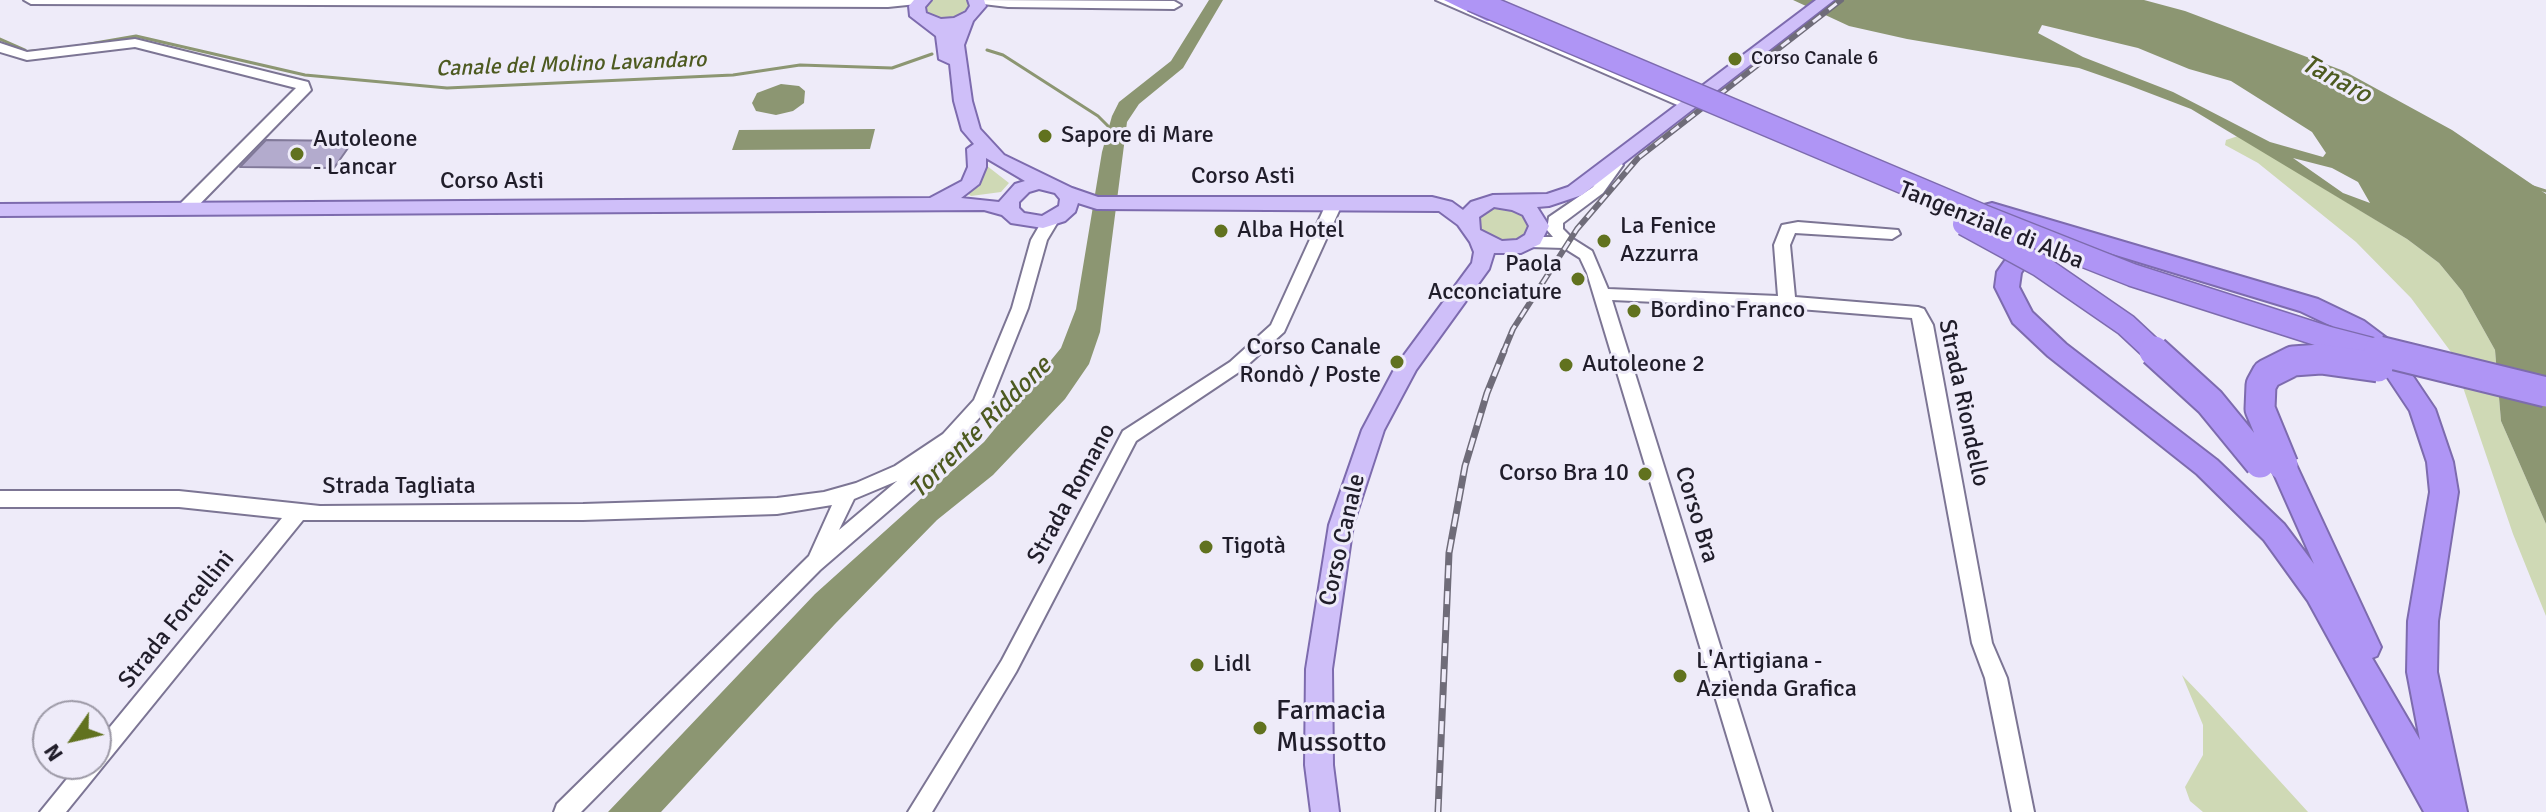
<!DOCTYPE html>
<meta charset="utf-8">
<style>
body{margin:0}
#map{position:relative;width:2546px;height:812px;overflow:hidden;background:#eeebf9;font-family:Signika,sans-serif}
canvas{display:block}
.north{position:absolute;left:32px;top:700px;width:80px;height:80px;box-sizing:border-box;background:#eeebf9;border:2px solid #9c99a6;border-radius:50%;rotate:236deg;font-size:22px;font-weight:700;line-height:32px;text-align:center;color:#201d2a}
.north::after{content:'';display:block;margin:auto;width:28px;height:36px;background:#61721f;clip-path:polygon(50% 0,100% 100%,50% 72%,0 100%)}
</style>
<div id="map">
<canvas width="2546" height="812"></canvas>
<div class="north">N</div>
</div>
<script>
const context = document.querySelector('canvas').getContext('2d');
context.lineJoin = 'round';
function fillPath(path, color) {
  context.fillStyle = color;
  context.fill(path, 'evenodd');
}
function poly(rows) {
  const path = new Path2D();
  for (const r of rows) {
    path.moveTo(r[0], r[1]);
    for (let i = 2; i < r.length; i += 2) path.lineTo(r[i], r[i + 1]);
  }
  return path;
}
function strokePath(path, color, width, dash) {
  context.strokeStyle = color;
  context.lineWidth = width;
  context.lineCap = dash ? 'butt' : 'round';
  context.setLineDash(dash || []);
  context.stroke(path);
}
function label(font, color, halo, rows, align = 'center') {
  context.font = font + ' Signika,sans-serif';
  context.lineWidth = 6;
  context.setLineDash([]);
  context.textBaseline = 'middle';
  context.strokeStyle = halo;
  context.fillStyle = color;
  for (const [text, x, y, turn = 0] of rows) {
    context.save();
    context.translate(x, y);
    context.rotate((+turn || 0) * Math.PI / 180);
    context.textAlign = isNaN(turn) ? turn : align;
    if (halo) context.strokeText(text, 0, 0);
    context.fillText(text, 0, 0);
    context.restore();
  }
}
fillPath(poly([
 [930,0,967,0,969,7,955,17,940,19,925,11],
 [2238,136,2407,239,2439,263,2462,291,2495,350,2501,421,2546,524,2546,616,2513,534,2451,352,2411,298,2356,242,2258,163,2225,145,2226,140],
 [982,162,1009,183,1001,192,971,196,965,192],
 [1487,207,1516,208,1532,223,1523,240,1506,244,1479,234,1475,216],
 [2182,675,2206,700,2308,812,2203,812,2190,801,2185,787,2203,755,2203,725]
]), '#cfd9b5');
fillPath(poly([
 [1209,0,1223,0,1183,68,1139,104,1127,122,1100,332,1089,364,1065,399,993,475,937,520,835,624,661,812,608,812,815,594,984,442,1061,348,1076,309,1102,152,1112,116,1119,102,1171,61],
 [1793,0,2144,0,2185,11,2344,71,2452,130,2527,181,2546,194,2546,524,2501,421,2495,350,2462,291,2439,263,2407,239,2191,109,2128,85,2079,68,1907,39,1849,26],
 [2042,25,2138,48,2189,69,2231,81,2312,132,2326,153,2323,157,2270,142,2173,92,2083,57,2038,33],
 [2293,158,2332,168,2358,182,2370,203,2343,193],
 [781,84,799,86,805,91,804,103,793,111,776,115,756,111,752,103,757,93],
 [875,129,870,149,732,150,739,130]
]), '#8c9672');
strokePath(poly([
 [0,39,25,50],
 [72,47,136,36,305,75,447,88,733,75,800,65,892,68,932,54],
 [987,50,1003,55,1098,116,1112,130],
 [22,52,44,50],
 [2533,187,2546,191]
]), '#8c9672', 3);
const building = poly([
 [266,140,353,141,334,168,240,167,266,140]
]);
fillPath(building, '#b3abcd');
strokePath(building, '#817999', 2);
const minor = poly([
 [24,0,924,0,917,4,888,7,31,4,24,0],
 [976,0,1174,1,1181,5,1174,9,1008,7,983,4,976,0],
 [1436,0,1454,0,1694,104,1687,108,1682,107,1436,0],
 [135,39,308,82,311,90,191,213,179,213,177,209,179,205,296,88,135,47,27,60,0,52,0,43,27,52,135,39],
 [1615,160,1623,165,1603,193,1563,223,1563,229,1573,239,1592,251,1608,289,1778,296,1774,245,1782,225,1798,222,1898,230,1900,234,1892,239,1795,233,1790,245,1795,297,1918,307,1924,309,1933,325,1992,643,2007,678,2034,812,2012,812,1985,678,1972,643,1912,318,1787,308,1612,300,1772,812,1750,812,1587,273,1580,258,1564,248,1530,247,1522,242,1530,237,1553,237,1547,230,1549,217,1593,187,1610,162,1615,160],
 [1335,197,1343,202,1284,332,1242,370,1136,441,1016,672,932,812,908,812,1002,660,1123,431,1230,362,1271,325,1327,202,1335,197],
 [1051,215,1059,220,1047,240,1028,308,988,408,922,482,820,570,581,812,554,812,557,804,809,556,832,505,777,514,583,520,303,520,66,812,40,812,79,764,96,764,96,744,282,518,179,507,0,507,0,491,179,491,320,506,583,504,777,498,824,492,856,483,895,466,943,434,974,400,1012,308,1031,240,1045,216,1051,215],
 [897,481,839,530,854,499,897,481]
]);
const major = poly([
 [914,0,931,0,925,7,926,13,941,19,954,18,966,12,970,6,968,0,984,0,986,6,973,21,964,45,972,101,980,129,1004,155,1072,188,1098,197,1432,197,1452,202,1463,210,1471,202,1493,195,1547,194,1568,187,1816,0,1834,0,1582,195,1549,206,1537,207,1549,226,1540,244,1521,253,1494,253,1489,269,1416,370,1384,430,1353,525,1332,669,1333,765,1339,812,1311,812,1305,765,1306,669,1329,525,1362,430,1396,366,1472,263,1474,252,1470,242,1458,225,1439,211,1097,209,1078,203,1075,212,1065,221,1043,228,1011,223,1002,215,984,210,0,216,0,204,930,198,962,181,968,167,967,149,974,144,962,130,954,101,950,64,939,59,936,36,910,16,909,6,914,0],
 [986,158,1025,181,1015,184,999,202,961,198,979,184,986,167,986,158],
 [1039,189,1055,193,1060,199,1059,206,1042,216,1024,213,1019,208,1019,202,1029,192,1039,189],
 [1494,207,1512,210,1523,215,1529,226,1525,235,1517,240,1502,241,1480,230,1479,217,1494,207]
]);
const highway = poly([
 [1444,0,1470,0,1504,17,1501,21,1487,21,1444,0],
 [1992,203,2318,299,2364,321,2388,339,2435,409,2453,462,2458,492,2438,621,2437,672,2467,812,2424,812,2308,601,2264,540,2197,474,2048,356,2013,323,1995,287,1997,272,2009,255,2034,242,2050,242,2054,248,2050,254,2025,267,2021,273,2019,287,2032,312,2066,344,2217,460,2284,524,2314,564,2270,465,2273,458,2283,455,2293,458,2381,647,2377,656,2372,658,2420,740,2407,672,2408,621,2430,492,2427,462,2410,411,2370,351,2346,333,2300,311,1984,215,1981,210,1984,205,1992,203]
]);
strokePath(minor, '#7c7594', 4);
strokePath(major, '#7d6bae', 4);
strokePath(highway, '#7d6bae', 4);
fillPath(minor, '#fff');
fillPath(major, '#cfbff9');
fillPath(highway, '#af95f5');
const railFar1 = poly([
 [1503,353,1513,329,1577,229,1638,158,1841,0]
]);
const rail = poly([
 [1438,812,1449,553,1465,466,1487,393,1504,351]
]);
strokePath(railFar1, '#6f6c79', 6);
strokePath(rail, '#6f6c79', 7);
strokePath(railFar1, '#eeebf9', 3, [10]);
strokePath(rail, '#eeebf9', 4, [13]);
const highwayBridgeFar1 = poly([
 [1472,0,1983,216,2132,275,2329,338,2387,353],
 [1964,224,2039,265,2126,325,2156,353]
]);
const highwayBridge = poly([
 [2154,351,2210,402,2260,463],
 [2379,351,2546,392],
 [2283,465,2260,409,2261,385,2267,374,2293,361,2321,359,2378,367]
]);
strokePath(highwayBridgeFar1, '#7d6bae', 25, []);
strokePath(highwayBridge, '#7d6bae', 33, []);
strokePath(highwayBridgeFar1, '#af95f5', 22);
strokePath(highwayBridge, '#af95f5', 29);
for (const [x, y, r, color] of [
 [1735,59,8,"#61721f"],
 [1045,136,8,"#61721f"],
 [297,154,8,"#61721f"],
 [1221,231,8,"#61721f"],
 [1604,241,8,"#61721f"],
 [1578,279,8,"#61721f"],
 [1634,311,8,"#61721f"],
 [1397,362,8,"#61721f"],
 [1566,365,8,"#61721f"],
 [1645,474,8,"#61721f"],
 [1206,547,8,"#61721f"],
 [1197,665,8,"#61721f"],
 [1680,676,8,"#61721f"],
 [1260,728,8,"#61721f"]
]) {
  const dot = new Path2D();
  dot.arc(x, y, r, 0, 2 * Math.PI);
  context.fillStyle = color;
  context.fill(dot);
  strokePath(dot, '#eeebf9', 3);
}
label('20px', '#201d2a', '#eeebf9', [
 ["Corso Canale 6",1751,59]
], 'left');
label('italic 22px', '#4d5a20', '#eeebf9', [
 ["Canale del Molino Lavandaro",571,65,-2]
]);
label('24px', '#201d2a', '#eeebf9', [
 ["Sapore di Mare",1061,136],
 ["Autoleone",313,140],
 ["- Lancar",313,168],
 ["La Fenice",1620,227],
 ["Azzurra",1620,255],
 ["Alba Hotel",1237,231],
 ["Paola",1562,265,"right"],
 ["Acconciature",1562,293,"right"],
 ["Bordino Franco",1650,311],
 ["Corso Canale",1381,348,"right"],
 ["Rondò / Poste",1381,376,"right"],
 ["Autoleone 2",1582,365],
 ["Corso Bra 10",1629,474,"right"],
 ["Tigotà",1222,547],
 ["L'Artigiana -",1696,662],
 ["Azienda Grafica",1696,690],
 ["Lidl",1213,665]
], 'left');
label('24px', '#201d2a', '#eeebf9', [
 ["Corso Asti",1243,177],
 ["Corso Asti",492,182],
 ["Tangenziale di Alba",1991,226,22],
 ["Strada Riondello",1963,403,78],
 ["Strada Tagliata",399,487],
 ["Strada Romano",1072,494,-61],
 ["Corso Bra",1696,515,73],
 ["Corso Canale",1343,540,-77],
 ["Strada Forcellini",177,620,-51]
]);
label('italic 26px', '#4d5a20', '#eeebf9', [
 ["Tanaro",2336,80,28],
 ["Torrente Riddone",981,428,-45]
]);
label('28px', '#201d2a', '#eeebf9', [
 ["Farmacia",1276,712],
 ["Mussotto",1276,744]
], 'left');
</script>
